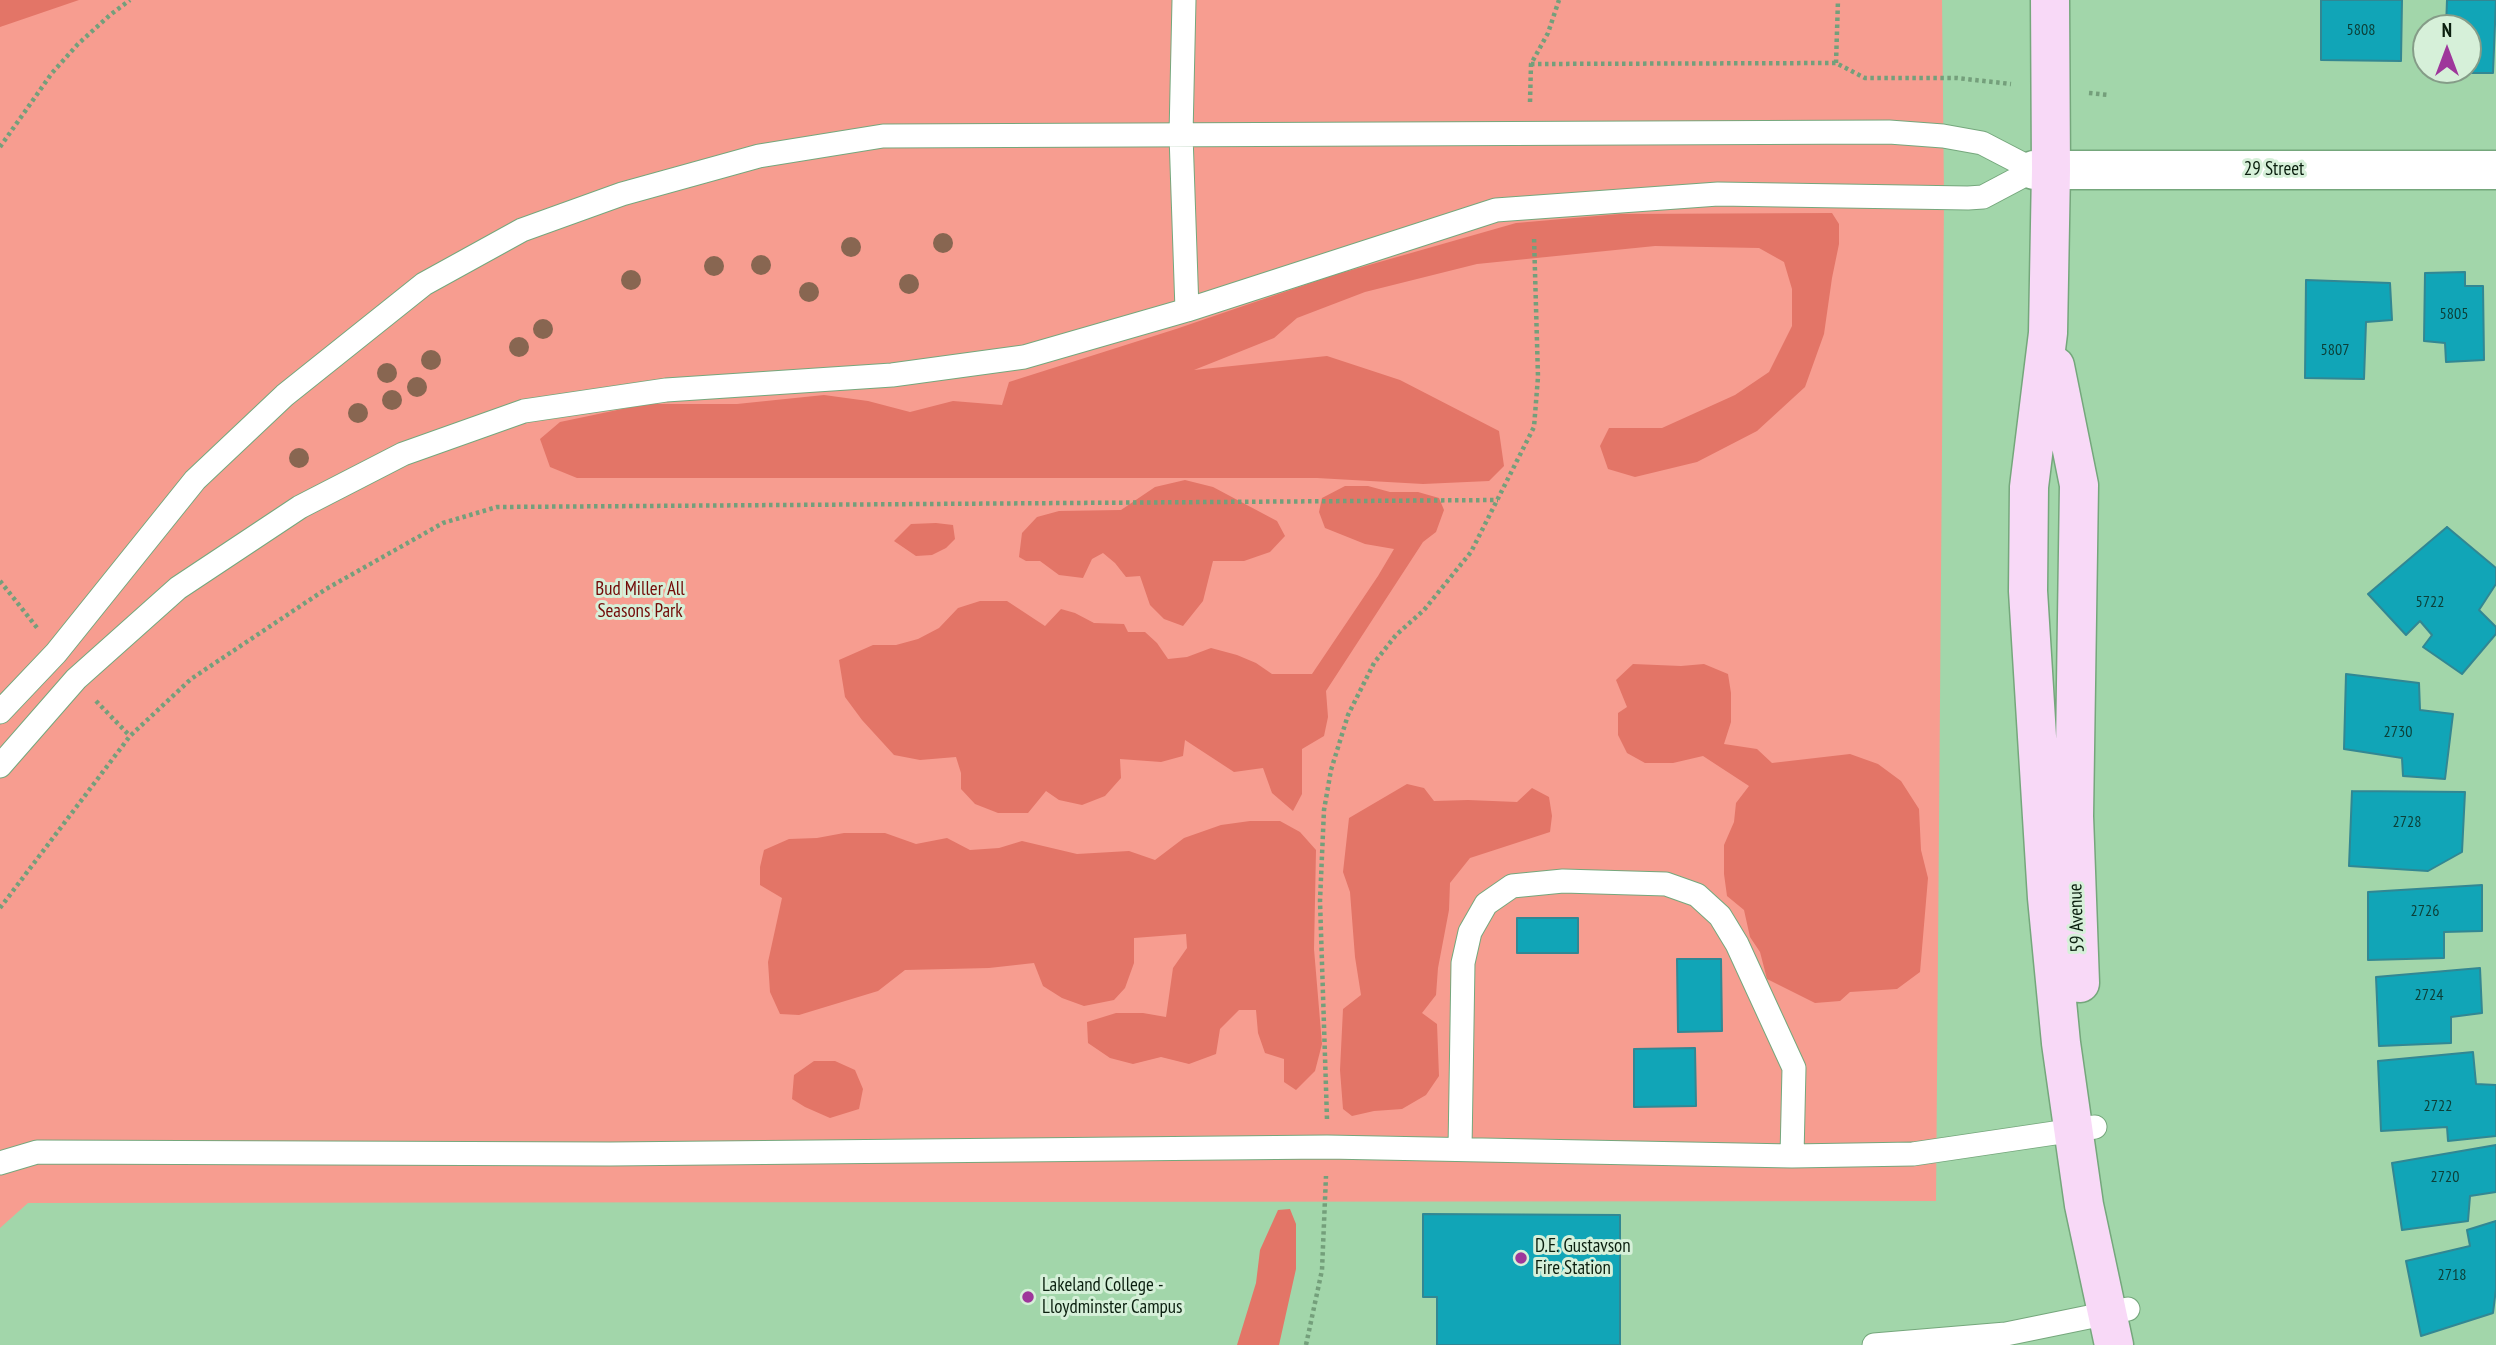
<!DOCTYPE html>
<style>
body{margin:0}
#map{position:relative;width:2496px;height:1345px;overflow:hidden;background:#a2d6aa;font-family:"PT Sans Narrow",sans-serif}
canvas{display:block}
.north{position:absolute;left:2412px;top:14px;width:70px;height:70px;box-sizing:border-box;background:#d6f0d9;border:2px solid #859c88;border-radius:50%;rotate:0deg;font-size:19px;font-weight:700;line-height:28px;text-align:center;color:#0b1f0f}
.north::after{content:'';display:block;margin:auto;width:24px;height:32px;background:#9e379b;clip-path:polygon(50% 0,100% 100%,50% 72%,0 100%)}
</style>
<div id="map">
<canvas width="2496" height="1345"></canvas>
<div class="north">N</div>
</div>
<script>
const context = document.querySelector('canvas').getContext('2d');
context.lineJoin = 'round';
function fillPath(path, color) {
  context.fillStyle = color;
  context.fill(path, 'evenodd');
}
function poly(rows) {
  const path = new Path2D();
  for (const r of rows) {
    path.moveTo(r[0], r[1]);
    for (let i = 2; i < r.length; i += 2) path.lineTo(r[i], r[i + 1]);
  }
  return path;
}
function strokePath(path, color, width, dash) {
  context.strokeStyle = color;
  context.lineWidth = width;
  context.lineCap = dash ? 'butt' : 'round';
  context.setLineDash(dash || []);
  context.stroke(path);
}
function label(font, color, halo, rows, align = 'center') {
  context.font = font + ' "PT Sans Narrow",sans-serif';
  context.lineWidth = 6;
  context.setLineDash([]);
  context.textBaseline = 'middle';
  context.strokeStyle = halo;
  context.fillStyle = color;
  for (const [text, x, y, turn = 0] of rows) {
    context.save();
    context.translate(x, y);
    context.rotate((+turn || 0) * Math.PI / 180);
    context.textAlign = isNaN(turn) ? turn : align;
    if (halo) context.strokeText(text, 0, 0);
    context.fillText(text, 0, 0);
    context.restore();
  }
}
fillPath(poly([
 [0,0,1942,0,1944,198,1936,1201,28,1203,0,1228]
]), '#f79d90');
fillPath(poly([
 [0,0,79,0,0,27],
 [1832,213,1839,224,1839,244,1832,278,1824,334,1805,387,1757,431,1697,462,1635,477,1608,469,1600,446,1609,428,1662,428,1735,395,1769,372,1792,326,1792,289,1784,262,1759,248,1655,246,1477,264,1365,292,1297,318,1274,338,1194,370,1327,356,1400,380,1499,431,1504,466,1489,481,1423,484,1317,478,577,478,550,467,540,439,560,422,646,404,737,404,824,395,868,401,910,412,953,401,1002,405,1009,382,1176,329,1334,275,1516,223,1620,214],
 [1185,480,1213,487,1277,521,1285,536,1270,552,1244,561,1213,561,1203,601,1183,626,1164,619,1150,605,1140,576,1126,577,1115,563,1103,553,1092,559,1083,578,1059,575,1040,561,1026,561,1019,557,1022,533,1037,517,1059,511,1121,510,1155,487],
 [1345,486,1368,486,1390,492,1418,492,1439,498,1444,510,1436,532,1423,542,1326,691,1328,717,1324,736,1302,749,1302,794,1293,811,1272,793,1263,768,1234,772,1185,740,1183,756,1161,762,1120,759,1121,778,1105,796,1082,805,1059,800,1046,791,1028,813,998,813,975,804,961,789,961,773,956,757,920,760,894,755,862,720,845,697,839,660,873,645,896,645,918,639,939,628,958,608,980,601,1007,601,1045,626,1061,609,1075,613,1094,623,1124,624,1128,632,1145,632,1157,643,1168,659,1187,657,1211,648,1237,655,1256,663,1272,674,1312,674,1378,576,1394,549,1365,544,1325,528,1319,512,1322,498],
 [936,523,953,525,955,539,946,548,932,555,916,556,894,541,911,524],
 [1633,664,1681,666,1704,664,1728,674,1731,693,1731,722,1724,744,1757,749,1772,763,1850,754,1878,764,1901,781,1919,809,1921,850,1928,878,1920,972,1897,989,1850,992,1840,1001,1815,1003,1767,979,1760,952,1750,937,1744,910,1727,896,1724,874,1724,845,1734,822,1736,803,1749,786,1703,756,1673,763,1645,763,1627,753,1618,735,1618,713,1627,707,1616,680],
 [1407,784,1424,788,1434,801,1468,800,1517,802,1532,788,1549,797,1552,816,1550,832,1470,858,1450,883,1449,910,1438,968,1436,995,1422,1013,1437,1024,1439,1076,1426,1095,1402,1109,1374,1111,1352,1116,1343,1109,1340,1070,1343,1009,1361,995,1355,957,1350,892,1343,872,1349,818],
 [1250,821,1280,821,1300,832,1316,850,1314,949,1322,1044,1315,1071,1296,1090,1284,1082,1284,1059,1265,1053,1258,1033,1256,1010,1239,1010,1220,1029,1216,1054,1189,1064,1161,1057,1133,1064,1110,1058,1088,1043,1087,1022,1116,1013,1143,1013,1166,1017,1173,968,1187,948,1186,934,1134,938,1134,963,1125,988,1114,1000,1084,1006,1062,998,1043,986,1034,963,989,968,905,970,878,991,799,1015,780,1014,770,992,768,962,782,898,760,885,760,867,764,850,789,839,817,838,844,833,885,833,916,844,947,838,970,850,999,848,1022,841,1077,854,1129,851,1155,860,1184,838,1221,825],
 [814,1061,835,1061,855,1070,863,1089,859,1109,830,1118,805,1107,792,1099,794,1075],
 [1290,1209,1296,1224,1296,1269,1279,1345,1237,1345,1256,1283,1260,1250,1278,1210]
]), '#e37567');
const building = poly([
 [2321,0,2402,0,2401,61,2321,60,2321,0],
 [2447,0,2496,0,2493,73,2446,73,2446,70,2468,70,2468,28,2446,28,2447,0],
 [2465,272,2465,286,2483,286,2484,360,2446,362,2445,343,2424,341,2425,273,2465,272],
 [2306,280,2390,283,2392,320,2366,322,2364,379,2305,378,2306,280],
 [2447,527,2496,568,2496,584,2479,610,2496,627,2496,634,2462,674,2423,647,2432,635,2420,621,2406,635,2368,594,2447,527],
 [2346,674,2419,683,2420,710,2453,714,2445,779,2403,776,2402,758,2344,749,2346,674],
 [2352,791,2465,792,2462,852,2428,871,2349,866,2352,791],
 [2482,885,2482,931,2444,932,2444,958,2368,960,2368,892,2482,885],
 [1517,918,1578,918,1578,953,1517,953,1517,918],
 [1677,959,1721,959,1722,1031,1678,1032,1677,959],
 [2480,968,2482,1013,2451,1017,2451,1043,2379,1046,2376,977,2480,968],
 [1695,1048,1696,1106,1634,1107,1634,1049,1695,1048],
 [2473,1052,2476,1084,2496,1085,2496,1136,2448,1141,2447,1127,2381,1131,2378,1061,2473,1052],
 [2496,1145,2496,1192,2470,1196,2468,1221,2402,1230,2392,1163,2496,1145],
 [1423,1214,1620,1215,1620,1345,1437,1345,1437,1297,1423,1297,1423,1214],
 [2496,1221,2496,1289,2493,1313,2421,1336,2406,1261,2470,1246,2467,1230,2496,1221]
]);
fillPath(building, '#11a5b7');
strokePath(building, '#328793', 2);
const service = poly([
 [1184,0,1181,135,1187,310],
 [0,712,56,653,195,480,285,395,424,284,522,230,622,194,759,156,883,136,1889,132,1943,136,1982,143,2034,170],
 [0,766,76,679,178,588,300,507,403,454,524,411,666,390,892,375,1024,357,1187,310,1496,210,1718,194,1968,198,1983,197,2034,170],
 [1460,1149,1463,963,1470,932,1486,904,1512,886,1563,881,1666,884,1697,895,1720,916,1737,944,1794,1068,1792,1156],
 [0,1163,37,1152,610,1154,1327,1147,1792,1156,1913,1154,2095,1127],
 [1874,1345,2006,1334,2128,1309]
]);
const tertiary = poly([
 [2034,170,2496,170]
]);
const secondary = poly([
 [2050,0,2051,170,2048,333,2029,487,2028,591,2047,898,2061,1043,2084,1205,2114,1345],
 [2055,366,2079,485,2074,816,2080,983]
]);
strokePath(service, '#75a77c', 25);
strokePath(tertiary, '#75a77c', 41);
strokePath(secondary, '#75a77c', 41);
strokePath(poly([
 [1836,63,1838,0],
 [1531,64,1836,63,1865,78,1957,78,2011,84],
 [2089,93,2109,95],
 [1530,102,1531,64,1548,33,1559,0],
 [0,147,52,73,78,44,110,15,130,0],
 [0,581,38,629],
 [96,701,130,736],
 [0,908,130,736,191,679,326,589,443,523,497,507,1498,500],
 [1327,1119,1320,901,1324,810,1331,770,1348,715,1374,663,1396,635,1424,610,1471,552,1534,427,1538,377,1534,237],
 [1306,1345,1322,1270,1326,1176]
]), '#749f7b', 4.5, [3.5, 3.5]);
strokePath(service, '#fff', 23);
strokePath(tertiary, '#fff', 38);
strokePath(secondary, '#f8d9f7', 38);
context.fillStyle = '#886651';
for (const [x, y] of [
 [943,243],
 [851,247],
 [761,265],
 [714,266],
 [631,280],
 [909,284],
 [809,292],
 [543,329],
 [519,347],
 [431,360],
 [387,373],
 [417,387],
 [392,400],
 [358,413],
 [299,458]
]) {
  context.beginPath();
  context.arc(x, y, 10, 0, 2 * Math.PI);
  context.fill();
}
for (const [x, y, r, color] of [
 [1521,1258,7,"#9e379b"],
 [1028,1297,7,"#9e379b"]
]) {
  const dot = new Path2D();
  dot.arc(x, y, r, 0, 2 * Math.PI);
  context.fillStyle = color;
  context.fill(dot);
  strokePath(dot, '#d6f0d9', 2.5);
}
label('16px', '#0c4039', null, [
 ["5808",2361,30],
 ["5805",2454,314],
 ["5807",2335,350],
 ["5722",2430,602],
 ["2730",2398,732],
 ["2728",2407,822],
 ["2726",2425,911],
 ["2724",2429,995],
 ["2722",2438,1106],
 ["2720",2445,1177],
 ["2718",2452,1275]
]);
label('19px', '#0b1f0f', '#d6f0d9', [
 ["29 Street",2274,170],
 ["59 Avenue",2077,918,-92]
]);
label('19px', '#720b08', '#d6f0d9', [
 ["Bud Miller All",640,590],
 ["Seasons Park",640,612]
]);
label('19px', '#0b1f0f', '#d6f0d9', [
 ["D.E. Gustavson",1535,1247],
 ["Fire Station",1535,1269],
 ["Lakeland College -",1042,1286],
 ["Lloydminster Campus",1042,1308]
], 'left');
</script>
